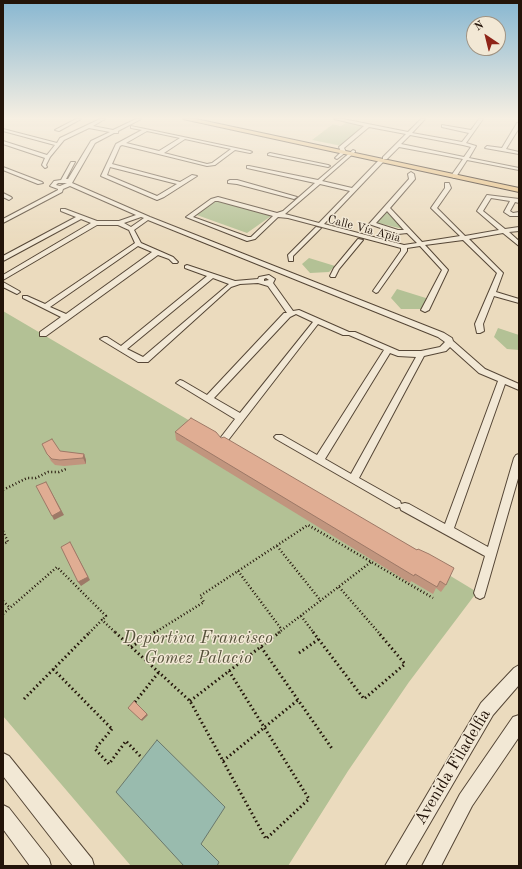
<!DOCTYPE html>
<meta charset="utf-8">
<style>
body{margin:0}
#map{position:relative;width:522px;height:869px;overflow:hidden;background:#ebdbbe;font-family:"Old Standard TT",serif}
canvas{display:block}
.frame{position:absolute;inset:0;border:4px solid #231409;pointer-events:none}
.north{position:absolute;left:466px;top:16px;width:40px;height:40px;box-sizing:border-box;background:#f2e8d5;border:1px solid #9f9383;border-radius:50%;rotate:325deg;font-size:11px;font-weight:700;line-height:16px;text-align:center;color:#231409}
.north::after{content:'';display:block;margin:auto;width:14px;height:18px;background:#8f2418;clip-path:polygon(50% 0,100% 100%,50% 72%,0 100%)}
</style>
<div id="map">
<canvas width="522" height="869"></canvas>
<div class="frame"></div>
<div class="north">N</div>
</div>
<script>
const context = document.querySelector('canvas').getContext('2d');
context.lineJoin = 'round';
function fillPath(path, color) {
  context.fillStyle = color;
  context.fill(path, 'evenodd');
}
function poly(rows) {
  const path = new Path2D();
  for (const r of rows) {
    path.moveTo(r[0], r[1]);
    for (let i = 2; i < r.length; i += 2) path.lineTo(r[i], r[i + 1]);
  }
  return path;
}
function strokePath(path, color, width, dash) {
  context.strokeStyle = color;
  context.lineWidth = width;
  context.lineCap = dash ? 'butt' : 'round';
  context.setLineDash(dash || []);
  context.stroke(path);
}
function label(font, color, halo, rows, align = 'center') {
  context.font = font + ' "Old Standard TT",serif';
  context.lineWidth = 3;
  context.setLineDash([]);
  context.textBaseline = 'middle';
  context.strokeStyle = halo;
  context.fillStyle = color;
  for (const [text, x, y, turn = 0] of rows) {
    context.save();
    context.translate(x, y);
    context.rotate((+turn || 0) * Math.PI / 180);
    context.textAlign = isNaN(turn) ? turn : align;
    if (halo) context.strokeText(text, 0, 0);
    context.fillText(text, 0, 0);
    context.restore();
  }
}
fillPath(poly([
 [347,122,366,125,342,146,312,140,333,124,341,126],
 [217,198,274,214,247,233,194,214],
 [387,207,409,228,403,229,374,222],
 [309,258,335,266,329,272,310,273,302,264],
 [397,289,429,299,424,309,401,309,391,298],
 [3,311,333,505,477,592,409,682,348,771,288,866,131,866,3,716],
 [498,328,519,335,519,350,507,349,494,337]
]), '#b3c195');
const water = poly([
 [157,740,225,807,201,844,219,862,217,866,184,866,116,792,157,740]
]);
fillPath(water, '#99bbae');
strokePath(water, '#6a786c', 1);
const minor = poly([
 [76,119,81,119,59,131,55,130,76,119],
 [100,119,105,119,93,126,113,130,136,119,141,119,118,131,118,133,114,133,95,143,72,183,150,217,444,333,452,338,453,341,485,369,519,384,519,390,505,384,454,528,488,547,514,458,516,455,519,454,519,475,484,597,480,599,476,597,474,593,485,556,401,510,400,507,401,504,405,503,409,504,445,524,498,381,479,373,450,347,446,351,424,356,359,478,400,501,401,504,400,507,396,508,276,439,274,437,276,435,282,435,317,455,384,350,349,335,343,335,318,324,226,443,223,445,220,443,218,441,235,419,176,383,180,380,183,381,207,395,284,313,287,313,268,286,258,283,240,284,231,287,148,362,138,362,100,339,104,337,107,337,121,346,207,276,185,268,185,266,187,265,235,281,258,279,259,277,269,275,275,279,273,283,293,311,299,310,349,332,355,332,399,351,421,351,440,347,445,342,438,337,148,220,134,230,141,243,173,257,178,262,177,263,173,263,169,259,158,255,46,336,40,336,40,332,61,317,23,298,23,296,27,296,45,304,135,243,129,230,118,225,97,225,3,280,3,275,91,223,81,219,5,260,3,261,3,256,76,217,61,211,61,209,65,209,97,221,119,221,136,215,70,186,63,189,62,192,3,223,3,219,58,190,58,189,50,186,54,181,61,180,71,162,75,162,66,179,68,179,91,141,110,132,89,128,64,140,50,157,46,165,47,167,45,168,42,165,45,158,3,144,3,141,47,155,55,145,3,131,3,129,57,143,60,138,100,119],
 [58,183,67,183,60,186,56,185,58,183],
 [141,217,144,218,131,227,124,223,141,217],
 [138,246,152,252,66,314,50,307,138,246],
 [213,278,229,284,143,357,127,349,213,278],
 [266,278,269,280,264,281,264,279,266,278],
 [296,314,313,322,240,413,214,398,290,317,296,314],
 [390,353,398,356,416,357,351,474,325,459,390,353],
 [334,119,343,119,408,132,421,119,425,119,412,133,462,142,469,133,442,127,442,125,471,130,479,119,483,119,466,143,476,146,469,158,519,168,519,170,467,160,456,177,454,178,451,176,463,159,399,147,387,159,384,159,384,161,324,224,404,245,417,243,407,233,398,234,369,224,409,179,408,174,411,172,414,174,415,179,390,208,422,242,460,236,431,208,445,188,445,183,449,183,451,188,437,208,465,236,499,230,477,211,487,195,519,199,519,203,515,202,510,211,513,213,519,212,519,216,510,216,504,212,510,201,491,198,483,211,505,229,519,227,519,231,509,232,519,241,519,246,503,233,469,239,503,273,496,292,519,299,519,303,494,296,483,324,484,331,480,333,477,333,475,324,497,273,463,240,425,245,448,270,429,310,425,312,421,310,442,270,420,246,407,248,407,251,378,292,376,293,373,291,401,251,401,248,288,218,278,217,255,239,247,241,186,217,211,199,218,197,277,213,283,211,315,183,247,168,247,166,249,166,318,180,353,150,355,151,355,152,322,181,352,188,380,159,383,159,383,157,406,134,369,127,344,148,346,152,337,159,335,158,341,152,339,147,364,126,334,119],
 [410,135,463,145,471,147,464,157,401,144,410,135],
 [320,184,350,191,319,223,285,214,320,184],
 [215,201,218,201,273,216,251,237,248,237,193,217,215,201],
 [387,211,404,230,398,230,376,223,387,211],
 [517,123,519,123,519,128,506,149,519,152,519,154,485,148,487,146,502,148,517,123],
 [131,126,250,151,252,152,250,153,235,150,215,165,207,166,122,145,120,146,112,164,180,182,192,175,197,176,164,197,157,200,101,176,116,144,142,130,131,128,131,126],
 [147,131,180,138,159,151,126,143,147,131],
 [185,139,231,149,212,163,207,164,164,153,185,139],
 [110,167,177,184,157,196,107,175,110,167],
 [270,153,328,165,330,166,328,167,268,155,268,154,270,153],
 [3,167,42,182,43,183,38,184,3,170,3,167],
 [230,180,237,180,297,197,294,199,237,184,228,183,228,181,230,180],
 [3,193,11,197,12,198,9,200,3,197,3,193],
 [316,227,321,228,293,256,293,261,289,261,288,255,316,227],
 [358,239,363,240,339,269,335,277,331,277,330,276,334,268,358,239],
 [3,282,19,291,20,292,17,294,3,287,3,282]
]);
const tertiary = poly([
 [519,665,519,685,493,715,405,866,385,866,481,703,514,668,519,665],
 [519,715,519,737,472,806,441,866,422,866,460,794,513,717,519,715],
 [3,753,9,756,92,859,94,866,73,866,3,776,3,753],
 [3,805,9,808,49,859,51,866,30,866,3,829,3,805]
]);
const primary = poly([
 [183,119,196,119,519,188,519,192,183,119]
]);
strokePath(minor, '#554636', 2);
strokePath(tertiary, '#554636', 2);
strokePath(primary, '#231409', 2);
strokePath(poly([
 [3,490,27,478,36,478,48,472,59,472,66,469],
 [3,531,8,542,3,544],
 [277,546,321,601],
 [238,571,282,630],
 [339,587,379,633],
 [3,601,10,608],
 [3,614,57,567,106,616,102,620],
 [301,616,314,633],
 [89,633,102,620,116,633],
 [154,633,204,602,200,596,308,525,433,598],
 [278,633,371,562]
]), '#231409', 2.5, [1, 2.5]);
strokePath(poly([
 [115,632,190,701,266,839,309,799,229,671],
 [313,632,364,699,405,664,378,632],
 [131,647,155,632],
 [261,647,333,750],
 [299,653,319,639],
 [53,669,111,728],
 [24,699,90,632],
 [190,701,280,632],
 [135,702,159,672],
 [112,729,95,749,109,764,126,741,142,758],
 [223,761,298,700]
]), '#231409', 3, [1.5, 3]);
fillPath(minor, '#f2e8d5');
fillPath(tertiary, '#f2e8d5');
fillPath(primary, '#e6be7f');
fillPath(poly([
 [175,432,221,438,417,550,446,585,441,592,436,588,433,594,411,581,410,583,176,440],
 [42,444,60,451,84,454,86,460,86,464,64,466,55,465,51,461]
]), '#c1957e');
fillPath(poly([
 [84,454,86,460,86,464,83,458],
 [48,486,64,515,54,520,52,516],
 [70,542,90,580,81,586,78,582],
 [147,714,148,715,142,721,141,720]
]), '#9d7967');
const building = poly([
 [191,418,216,432,221,438,224,437,417,550,418,549,429,554,454,568,446,585,440,581,437,587,415,574,414,576,175,432,191,418],
 [52,439,60,451,84,454,83,458,60,460,52,459,47,454,42,444,52,439],
 [46,482,61,511,52,516,36,486,46,482],
 [70,542,88,577,78,582,61,547,70,542],
 [134,701,147,714,141,720,128,708,134,701]
]);
fillPath(building, '#e0ad93');
strokePath(building, '#9d7967', 1);
const sky = context.createLinearGradient(0, 0, 0, 241);
sky.addColorStop(0, '#88b7d1');
sky.addColorStop(0.49, '#f6efe2');
sky.addColorStop(1, '#f6efe200');
context.fillStyle = sky;
context.fillRect(0, 0, 522, 241);
label('12px', '#231409', '#f2e8d5', [
 ["Calle Vía Apia",364,229,15]
]);
label('italic 17px', '#55513a', '#f2e8d5', [
 ["Deportiva Francisco",198,639],
 ["Gomez Palacio",198,659]
]);
label('17px', '#231409', '#f2e8d5', [
 ["Avenida Filadelfia",453,767,-59]
]);
</script>
